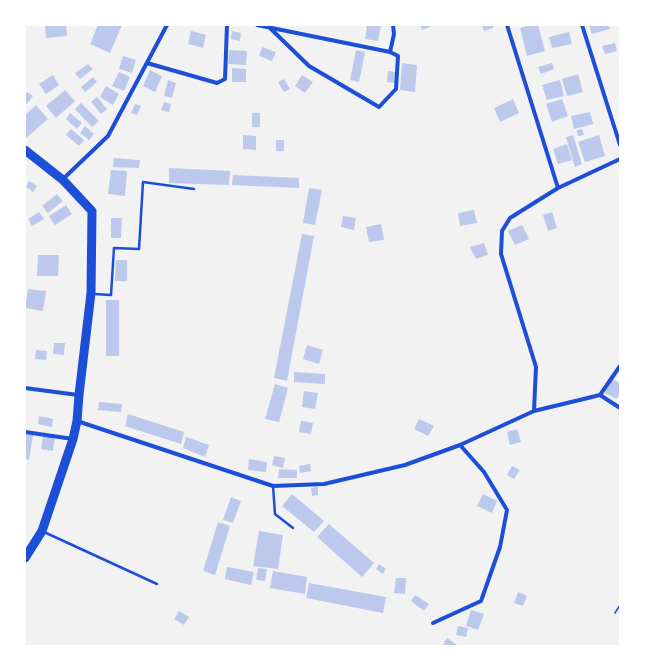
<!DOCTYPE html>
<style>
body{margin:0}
#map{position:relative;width:645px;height:671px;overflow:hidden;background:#f2f2f2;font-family:Spectral,serif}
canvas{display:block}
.frame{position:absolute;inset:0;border:26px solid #fff;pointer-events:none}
</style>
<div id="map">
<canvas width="645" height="671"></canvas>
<div class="frame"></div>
</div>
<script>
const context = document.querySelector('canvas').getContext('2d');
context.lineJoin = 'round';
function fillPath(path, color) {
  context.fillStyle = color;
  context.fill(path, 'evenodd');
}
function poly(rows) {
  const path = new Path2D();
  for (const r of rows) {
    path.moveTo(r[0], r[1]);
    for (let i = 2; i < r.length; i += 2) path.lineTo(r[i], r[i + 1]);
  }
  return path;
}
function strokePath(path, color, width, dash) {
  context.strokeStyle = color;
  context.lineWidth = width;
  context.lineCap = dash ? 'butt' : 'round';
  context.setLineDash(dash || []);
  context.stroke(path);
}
fillPath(poly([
 [45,25,66,25,67,36,46,38],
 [98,25,122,25,110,53,90,44],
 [367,25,381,25,378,41,365,39],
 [420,25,435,25,422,30],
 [482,25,493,25,493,28,484,31],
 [531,25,538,25,545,51,527,56,520,28],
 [589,25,609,25,610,29,592,34],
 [191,31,206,35,203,48,188,44],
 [232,31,241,33,240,41,231,39],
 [569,32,572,44,552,48,549,37],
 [615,43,617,51,605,54,602,46],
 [262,47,276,52,272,61,259,56],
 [229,50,247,51,246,65,228,64],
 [356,50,365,52,359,82,350,80],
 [123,56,136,60,132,73,119,69],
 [402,63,417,65,415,92,400,90],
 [552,63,554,69,541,74,538,67],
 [88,64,93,69,80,79,75,73],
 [232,68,246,69,246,82,232,82],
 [150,70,162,76,155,92,143,86],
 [388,71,395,72,395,83,387,82],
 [119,72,130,77,124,91,112,86],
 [578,74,583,92,567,96,562,79],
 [53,75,59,85,46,94,39,84],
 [302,75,313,82,305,93,295,86],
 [93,77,97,82,85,92,81,87],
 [284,79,290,89,284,92,278,82],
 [168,80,176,83,172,98,164,96],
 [560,80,564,96,547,100,542,85],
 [106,86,119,94,113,105,100,97],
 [65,90,75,101,56,118,46,106],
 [27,92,33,96,27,104,25,103,25,95],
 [97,97,107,109,101,114,91,102],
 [513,99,519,113,500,122,494,108],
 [562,99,568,116,552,122,546,104],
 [164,102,171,104,169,112,161,110],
 [81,103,99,121,92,127,75,109],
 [135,104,141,106,137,115,131,113],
 [36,105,48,119,25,139,25,115],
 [590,112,593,124,574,129,571,116],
 [70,113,82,123,77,129,66,119],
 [252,113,260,113,260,127,252,127],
 [85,126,94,134,89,140,80,133],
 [71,129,84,140,79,146,66,135],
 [582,129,584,135,578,136,577,130],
 [243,135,256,136,256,150,243,149],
 [573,135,582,164,575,167,566,137],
 [599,135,605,156,585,162,578,142],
 [276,140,284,140,284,151,276,151],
 [567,144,572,160,558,164,553,149],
 [114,158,140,160,139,168,113,167],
 [169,168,230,171,229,185,169,183],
 [111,170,127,171,125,196,108,194],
 [233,175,299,178,299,188,232,185],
 [29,181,37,186,33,192,26,187],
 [309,188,322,190,315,225,303,223],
 [57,194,63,201,48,213,42,206],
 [66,205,72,214,55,225,49,216],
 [474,210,477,223,460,226,458,213],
 [39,212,44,219,32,226,28,219],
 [552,212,557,228,548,231,543,215],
 [343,216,356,218,354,230,341,227],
 [111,218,122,218,121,238,111,238],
 [381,224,384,240,369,242,366,227],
 [522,225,529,239,515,245,508,231],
 [302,234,314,236,287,381,274,378],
 [484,243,488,255,476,259,470,247],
 [38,255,59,255,58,276,37,276],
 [116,260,127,260,127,281,115,281],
 [28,289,46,291,43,311,25,308],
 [106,300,119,300,119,356,106,356],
 [54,343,65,343,64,355,53,354],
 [307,345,323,350,319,364,303,359],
 [36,350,47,351,46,360,35,359],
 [294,372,325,374,325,384,294,382],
 [612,379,620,383,620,393,617,399,605,393],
 [275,384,288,388,279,422,265,419],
 [304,391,318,393,315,409,302,407],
 [99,402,122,404,121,412,98,410],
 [128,414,184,432,181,444,125,426],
 [39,416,53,419,52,427,38,424],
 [419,419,434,426,428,436,414,429],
 [301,421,313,423,311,434,299,432],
 [517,429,521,442,510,445,507,432],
 [25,434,33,435,29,460,25,459],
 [43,436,55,437,53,451,41,449],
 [186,437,209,445,205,457,183,448],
 [274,456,285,458,283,468,272,465],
 [249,459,267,462,266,472,248,470],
 [310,464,311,471,300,473,299,466],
 [512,466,520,470,514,479,507,475],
 [279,469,297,470,297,478,278,478],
 [318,487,318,495,312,496,311,488],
 [292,494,324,521,314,532,282,506],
 [483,494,497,501,492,513,477,506],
 [231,497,241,501,233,523,223,520],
 [218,522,230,526,215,575,203,571],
 [329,524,374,563,362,577,317,537],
 [259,531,283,535,278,569,253,566],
 [379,564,386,569,383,574,376,569],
 [227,567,254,572,251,585,225,579],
 [258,568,267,569,265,581,256,580],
 [273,571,307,577,305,594,270,588],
 [396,578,406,578,405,594,394,593],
 [309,583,386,597,383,613,306,598],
 [518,592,527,596,523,606,514,603],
 [415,595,429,604,424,611,411,601],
 [471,610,484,614,478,630,466,626],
 [179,611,189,617,184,625,174,619],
 [458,626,468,628,466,637,456,635],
 [447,638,457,645,456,646,442,646]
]), '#bdc9ec');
strokePath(poly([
 [615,613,620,605]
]), '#1d4ed8', 1.5);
strokePath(poly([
 [94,294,111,295,114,248,139,249,143,182,194,189],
 [273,486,275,514,293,528],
 [44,532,157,584]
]), '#1d4ed8', 2.5);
strokePath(poly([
 [257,25,390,52,394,34,393,25],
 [507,25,558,188],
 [582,25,620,145],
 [270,28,309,66,379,107,396,89,398,56,390,52],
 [147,63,217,83,225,79,227,25],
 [63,179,108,136,167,25],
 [25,388,78,395],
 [600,395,620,408],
 [534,411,536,367,501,254,502,231,510,218,558,188,620,159],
 [77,421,273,486,324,484,405,465,460,445,534,411,600,395,620,366],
 [25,432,73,439],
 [433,623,481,601,500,547,507,510,484,472,460,445]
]), '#1d4ed8', 4);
strokePath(poly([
 [25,150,63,180,92,211,91,293,79,395,77,421,73,439,42,531,25,558]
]), '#1d4ed8', 9);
</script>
